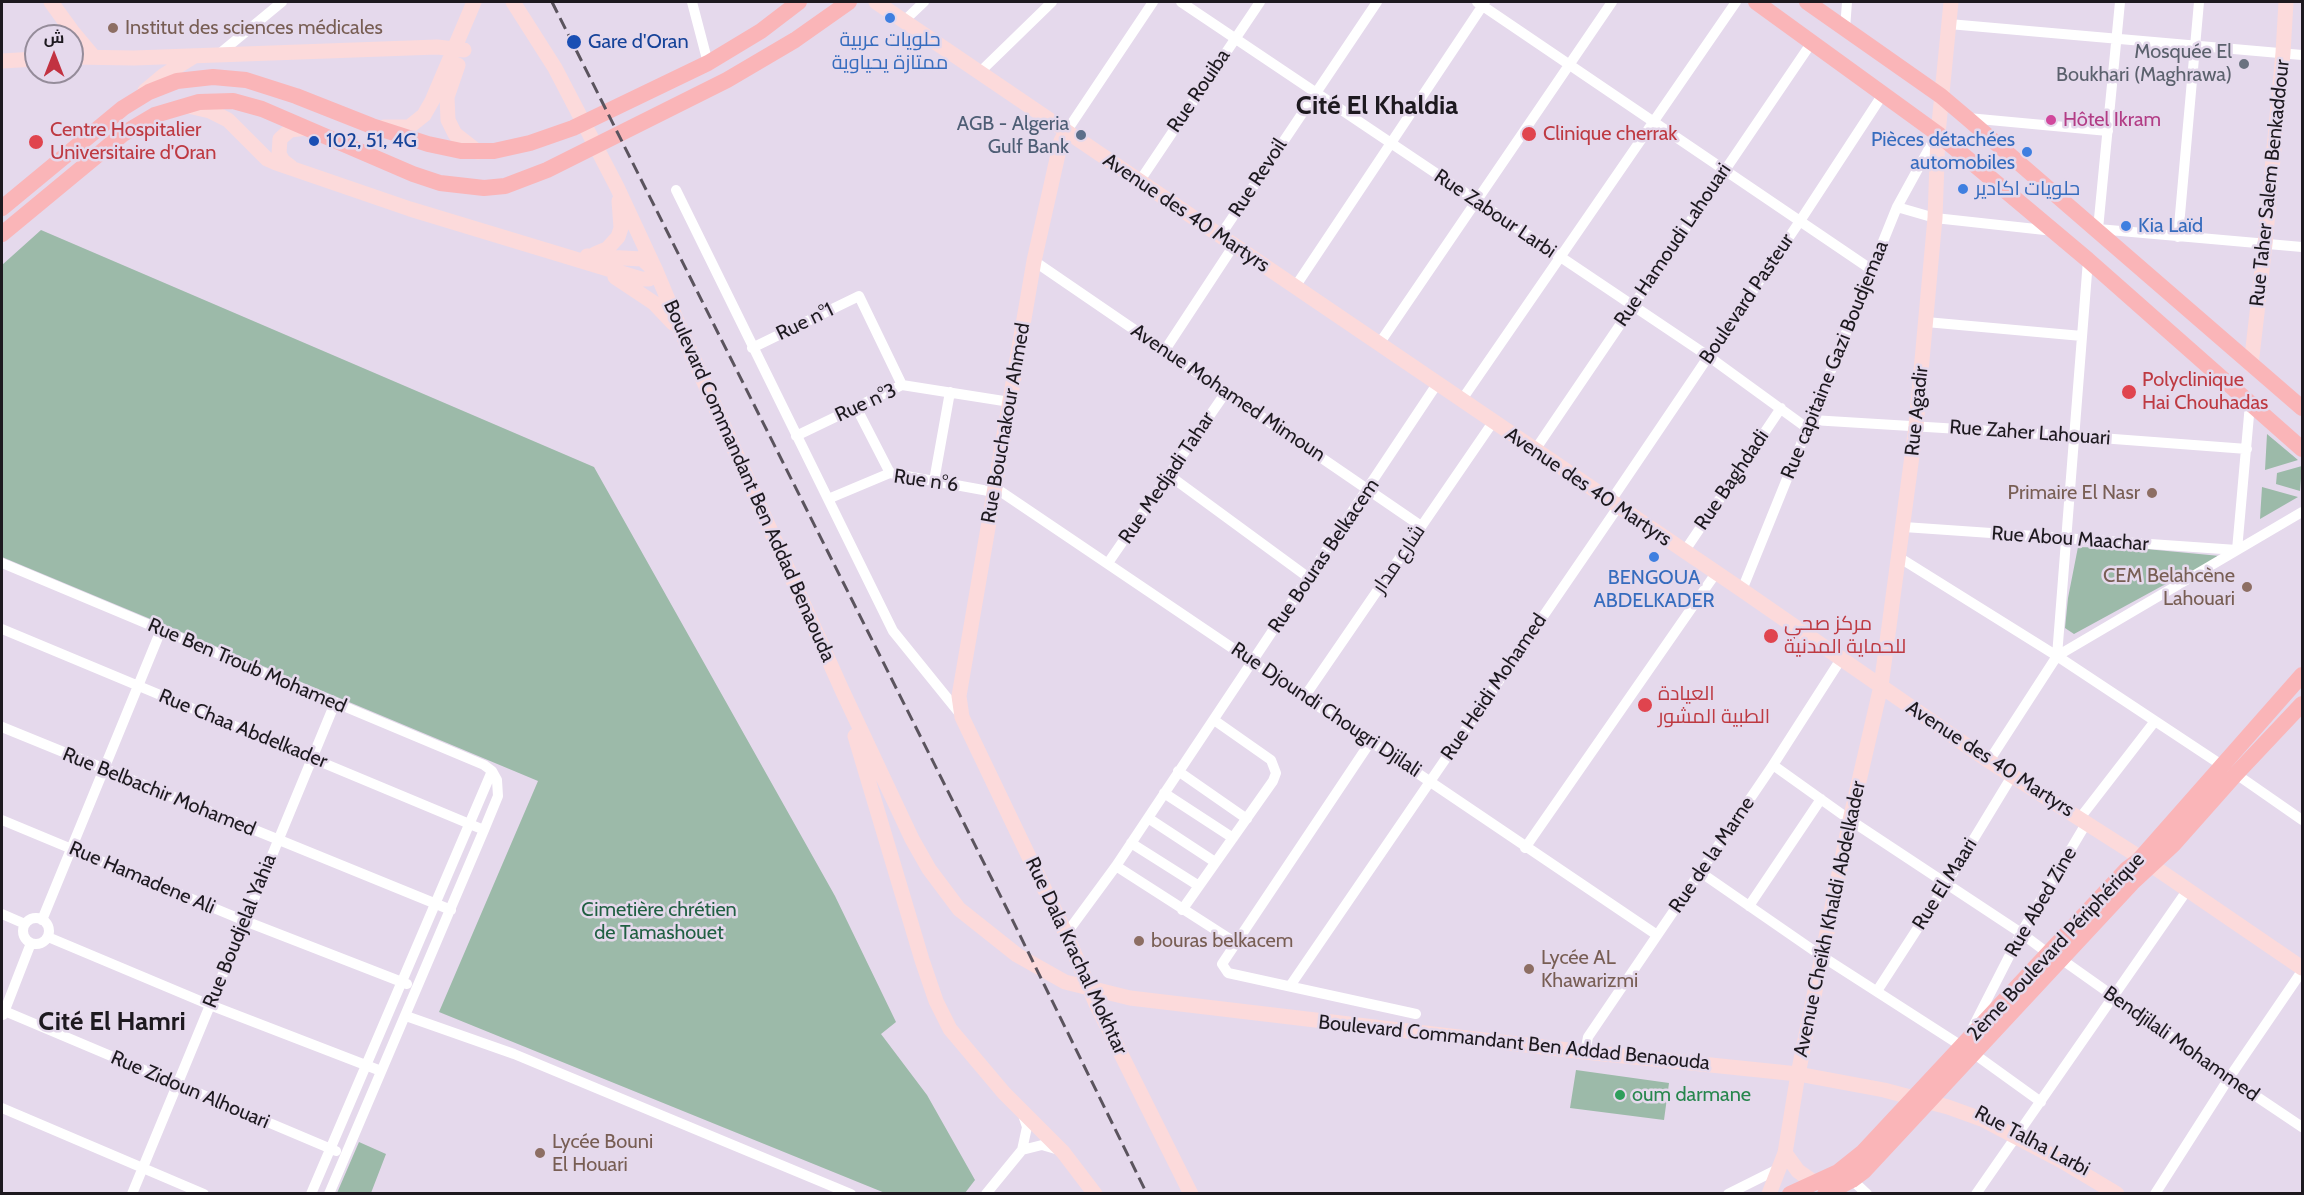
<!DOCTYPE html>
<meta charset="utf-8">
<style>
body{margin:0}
#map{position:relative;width:2304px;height:1195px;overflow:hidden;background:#e5d9ec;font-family:Cabin,Cairo,sans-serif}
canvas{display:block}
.frame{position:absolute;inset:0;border:3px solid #1d191f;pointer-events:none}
.north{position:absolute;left:24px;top:24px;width:60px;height:60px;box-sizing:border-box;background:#e5d9ec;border:2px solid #958c9a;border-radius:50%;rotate:0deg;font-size:16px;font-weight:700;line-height:24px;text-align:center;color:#1d191f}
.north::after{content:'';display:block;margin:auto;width:21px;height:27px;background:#c23241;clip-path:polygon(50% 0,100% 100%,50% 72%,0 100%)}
</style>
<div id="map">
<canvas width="2304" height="1195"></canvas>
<div class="frame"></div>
<div class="north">ش</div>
</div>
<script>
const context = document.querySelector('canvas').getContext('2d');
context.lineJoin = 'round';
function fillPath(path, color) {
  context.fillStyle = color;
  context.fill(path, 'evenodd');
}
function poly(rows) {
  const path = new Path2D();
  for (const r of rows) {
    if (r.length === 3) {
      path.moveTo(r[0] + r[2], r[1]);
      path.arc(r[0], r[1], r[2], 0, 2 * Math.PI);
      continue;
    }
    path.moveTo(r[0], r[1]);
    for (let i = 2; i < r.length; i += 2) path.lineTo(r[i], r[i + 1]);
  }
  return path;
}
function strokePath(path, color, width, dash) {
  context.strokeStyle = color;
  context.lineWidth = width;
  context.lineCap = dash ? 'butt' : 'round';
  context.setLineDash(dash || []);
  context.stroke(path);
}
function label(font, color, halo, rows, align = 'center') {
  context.font = font + ' Cabin,Cairo,sans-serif';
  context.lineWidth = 5;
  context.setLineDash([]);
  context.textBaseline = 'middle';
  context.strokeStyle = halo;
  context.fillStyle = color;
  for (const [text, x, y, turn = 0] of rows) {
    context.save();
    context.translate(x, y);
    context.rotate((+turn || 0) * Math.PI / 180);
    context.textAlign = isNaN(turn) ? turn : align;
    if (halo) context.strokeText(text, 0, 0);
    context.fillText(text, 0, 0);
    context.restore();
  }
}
fillPath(poly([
 [41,230,594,467,835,896,896,1022,881,1034,927,1095,975,1180,965,1193,885,1193,439,1012,538,781,2,557,2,265],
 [2267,434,2298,460,2265,470],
 [2302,466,2300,491,2276,484,2277,473],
 [2262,487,2298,497,2260,519],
 [2078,547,2146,549,2220,556,2192,572,2162,586,2074,634,2065,628,2068,598],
 [1576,1070,1669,1083,1664,1120,1570,1108],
 [359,1142,386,1154,371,1193,337,1193]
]), '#9cbaa9');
strokePath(poly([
 [692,2,708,63],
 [1181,2,1708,356,1807,428],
 [1477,2,1872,270],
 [2120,2,2098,229,2302,247],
 [904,21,924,2],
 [1949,24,2302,55],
 [1845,29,1847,2],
 [219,54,282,2],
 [980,72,1052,2],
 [1968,118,2108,131],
 [1066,132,1153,2],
 [1139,182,1260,2],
 [676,190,893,631,961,715],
 [1897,207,1935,218,2054,231],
 [1220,236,1377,2],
 [2178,237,2199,2],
 [1034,261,1421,526],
 [1295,287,1485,2],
 [1926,322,2082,336],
 [1379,344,1612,2],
 [752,348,859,296,902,385],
 [1165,350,1234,245],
 [1461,401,1736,2],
 [856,407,890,473],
 [1812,420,2074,436,2247,449],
 [796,436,902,385,1010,402],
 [1535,450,1812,42],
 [1170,476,1309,578],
 [934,481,950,392],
 [994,487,1657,935],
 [828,499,890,473,994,492],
 [1610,502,1800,221,1883,94],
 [1904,527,2237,550,2250,404],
 [1684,552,1781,408],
 [1900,558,2057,656,2223,766],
 [2,563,484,765,492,771,497,780,498,796,484,830,329,1194],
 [1108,563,1226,392],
 [1742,590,1897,207,1936,136],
 [2,629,484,830],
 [2057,656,2088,260],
 [1305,696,1493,422],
 [2,727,451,910],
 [1371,741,1222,964,1228,973,1416,1014],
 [1989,761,2057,656,2302,512],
 [1773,765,1850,820,2021,933,2049,954],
 [1178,771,1247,819],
 [2236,774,2302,820],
 [1164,793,1233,838],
 [1148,818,1215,862],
 [2080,818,2155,721],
 [2,820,245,921,407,984],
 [1131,843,1199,886],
 [1525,848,1716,573],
 [1116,866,1236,943],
 [1700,872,1823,957,1963,1047,1964,1045],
 [1749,906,1821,799],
 [1182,910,1273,781,1276,773,1271,760,1214,720],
 [2,914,25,924],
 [36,931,13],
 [42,920,161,630],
 [1066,934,1116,866,1437,384],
 [48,937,210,1005,381,1071],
 [2061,959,2229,1078,2302,1127],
 [1290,986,1618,507],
 [1877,991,1947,883,2012,776],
 [2,1010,336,1151],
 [3,1015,31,943],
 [406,1016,514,1054,851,1194],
 [1972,1029,2021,933,2087,822],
 [1585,1052,1588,1037,1773,765,1841,659],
 [1973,1053,2041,1102],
 [2,1108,204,1194],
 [1023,1115,1027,1127,1022,1150,1042,1145,1059,1150],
 [1852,1180,1867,1194],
 [132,1194,335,703],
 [311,1194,492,771],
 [986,1194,1022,1150],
 [1728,1194,1780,1168],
 [1976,1194,2188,889],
 [2155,1194,2229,1078,2302,971]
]), '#fff', 10);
strokePath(poly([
 [51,2,72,31,93,56],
 [513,2,555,68,617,187,656,271,682,333,842,690,912,839,929,869,959,909,1017,955,1065,982,1130,998,1585,1052,1798,1074,1884,1090,1948,1107,1984,1120,2062,1161,2117,1194],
 [876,2,1742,590,1989,761,2141,858,2302,968],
 [72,57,134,58,437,47,464,50],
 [2,61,36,59],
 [458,65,447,97,448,120,455,134,478,152],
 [145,91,164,75,193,57],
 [188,106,210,111,228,120,267,159,276,163,410,209,641,279,649,279,655,274,656,271,642,259,587,256],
 [384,127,409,127,424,115,432,101,474,2],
 [1066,132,1061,141,1034,261,959,696,962,717,1066,934,1097,1006,1191,1194],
 [291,167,283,161,279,154,280,139,290,130,307,128],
 [595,254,607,249,618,237,621,228,619,201],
 [615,277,654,303,673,323],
 [2251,365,2265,244,2283,53,2286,2],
 [855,736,922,960,936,1001,950,1029,1004,1093,1063,1152,1095,1194],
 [1785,1153,1798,1171,1815,1183],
 [1769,1194,1785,1153,1798,1074,1850,820,1881,686,1916,426,1935,218,1938,134,1951,2]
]), '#fcdadb', 15);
strokePath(poly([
 [1756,2,1938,134,2088,260,2302,449],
 [1807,2,1941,96,1967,118,2302,408],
 [2,208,123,108,149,92,177,81,213,77,246,80,296,96,372,126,428,144,461,151,494,151,530,143,573,128,708,63,761,31,799,2],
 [2,234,123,134,155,115,199,102,233,101,262,109,413,174,440,183,484,188,505,186,547,170,727,80,795,40,849,2],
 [1790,1194,1838,1172,1863,1152,2127,869,2138,861,2302,675],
 [1825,1194,1852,1180,1864,1171,2132,883,2173,845,2236,774,2302,704]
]), '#fab5b8', 16);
strokePath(poly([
 [552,2,1008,911,1147,1194]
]), '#5b545e', 3, [12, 6]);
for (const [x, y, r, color] of [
 [890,18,6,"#3f7fe0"],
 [113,28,6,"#8d6e63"],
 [574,42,8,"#1a4fb4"],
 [2244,64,6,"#6b7280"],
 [2051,120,6,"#d1479c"],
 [1529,134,8,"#e0444e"],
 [1081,135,6,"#5c6f8a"],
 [314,141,6,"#1a4fb4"],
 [36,142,8,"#e0444e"],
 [2027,152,6,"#3f7fe0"],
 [1963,189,6,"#3f7fe0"],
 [2126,226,6,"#3f7fe0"],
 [2129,392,8,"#e0444e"],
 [2152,493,6,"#8d6e63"],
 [1654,557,6,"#3f7fe0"],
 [2247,587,6,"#8d6e63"],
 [1771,636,8,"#e0444e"],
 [1645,705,8,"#e0444e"],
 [1139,941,6,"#8d6e63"],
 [1529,969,6,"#8d6e63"],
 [1620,1095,6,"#2e9e5b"],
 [540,1153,6,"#8d6e63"]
]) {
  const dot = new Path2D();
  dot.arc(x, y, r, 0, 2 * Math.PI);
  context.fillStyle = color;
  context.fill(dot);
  strokePath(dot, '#e5d9ec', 2);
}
label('20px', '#785e54', '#e5d9ec', [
 ["Institut des sciences médicales",125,28],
 ["Primaire El Nasr",2140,493,"right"],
 ["CEM Belahcène",2235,576,"right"],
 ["Lahouari",2235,599,"right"],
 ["bouras belkacem",1151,941],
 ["Lycée AL",1541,958],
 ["Khawarizmi",1541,981],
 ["Lycée Bouni",552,1142],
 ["El Houari",552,1165]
], 'left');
label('20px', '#366cbe', '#e5d9ec', [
 ["حلويات عربية",890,40],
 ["ممتازة يحياوية",890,63],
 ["Pièces détachées",2015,140,"right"],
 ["automobiles",2015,163,"right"],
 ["حلويات اكادير",1975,189,"left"],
 ["Kia Laïd",2138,226,"left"],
 ["BENGOUA",1654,578],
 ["ABDELKADER",1654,601]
]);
label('20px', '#164399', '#e5d9ec', [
 ["Gare d'Oran",588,42],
 ["102, 51, 4G",326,141]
], 'left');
label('20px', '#5b616d', '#e5d9ec', [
 ["Mosquée El",2232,52],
 ["Boukhari (Maghrawa)",2232,75]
], 'right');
label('20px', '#1d191f', '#e5d9ec', [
 ["Rue Rouiba",1199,91,-56],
 ["Rue Revoil",1258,178,-57],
 ["Rue Taher Salem Benkaddour",2270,183,-84],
 ["Avenue des 40 Martyrs",1186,213,34],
 ["Rue Zabour Larbi",1495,214,34],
 ["Rue Hamoudi Lahouari",1673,245,-56],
 ["Boulevard Pasteur",1747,299,-56],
 ["Rue n°1",805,322,-26],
 ["Rue capitaine Gazi Boudjemaa",1835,360,-68],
 ["Avenue Mohamed Mimoun",1228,393,34],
 ["Rue n°3",866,403,-25],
 ["Rue Agadir",1917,411,-84],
 ["Rue Bouchakour Ahmed",1006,423,-80],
 ["Rue Zaher Lahouari",2030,433,4],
 ["Rue Medjadi Tahar",1167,478,-56],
 ["Rue Baghdadi",1732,480,-56],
 ["Boulevard Commandant Ben Addad Benaouda",749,481,66],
 ["Rue n°6",926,481,8],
 ["Avenue des 40 Martyrs",1588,487,34],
 ["Rue Abou Maachar",2070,539,4],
 ["Rue Bouras Belkacem",1324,556,-56],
 ["شارع مدار",1399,559,-56],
 ["Rue Ben Troub Mohamed",247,666,23],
 ["Rue Heidi Mohamed",1494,687,-56],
 ["Rue Djoundi Chougri Djilali",1326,710,34],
 ["Rue Chaa Abdelkader",243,729,22],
 ["Avenue des 40 Martyrs",1990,759,33],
 ["Rue Belbachir Mohamed",159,792,22],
 ["Rue de la Marne",1712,855,-56],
 ["Rue Hamadene Ali",142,878,23],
 ["Rue El Maari",1945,884,-58],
 ["Rue Abed Zine",2041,902,-60],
 ["Avenue Cheïkh Khaldi Abdelkader",1830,919,-78],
 ["Rue Boudjelal Yahia",240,931,-68],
 ["2ème Boulevard Périphérique",2056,947,-47],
 ["Rue Dala Krachal Mokhtar",1076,956,65],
 ["Boulevard Commandant Ben Addad Benaouda",1514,1043,6],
 ["Bendjilali Mohammed",2181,1044,35],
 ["Rue Zidoun Alhouari",190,1090,23],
 ["Rue Talha Larbi",2032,1141,28]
]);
label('20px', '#b23c85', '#e5d9ec', [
 ["Hôtel Ikram",2063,120]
], 'left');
label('20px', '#4e5e75', '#e5d9ec', [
 ["AGB - Algeria",1069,124],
 ["Gulf Bank",1069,147]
], 'right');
label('20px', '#be3a42', '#e5d9ec', [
 ["Centre Hospitalier",50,130],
 ["Universitaire d'Oran",50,153],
 ["Clinique cherrak",1543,134],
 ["Polyclinique",2142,380],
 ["Hai Chouhadas",2142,403],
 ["مركز صحي",1784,624],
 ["للحماية المدنية",1784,647],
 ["العيادة",1658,694],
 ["الطبية المشور",1658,717]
], 'left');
label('20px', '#216043', '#e5d9ec', [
 ["Cimetière chrétien",659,910],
 ["de Tamashouet",659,933]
]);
label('20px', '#27864d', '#e5d9ec', [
 ["oum darmane",1632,1095]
], 'left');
label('bold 26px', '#1d191f', '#e5d9ec', [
 ["Cité El Khaldia",1377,106],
 ["Cité El Hamri",112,1022]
]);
</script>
